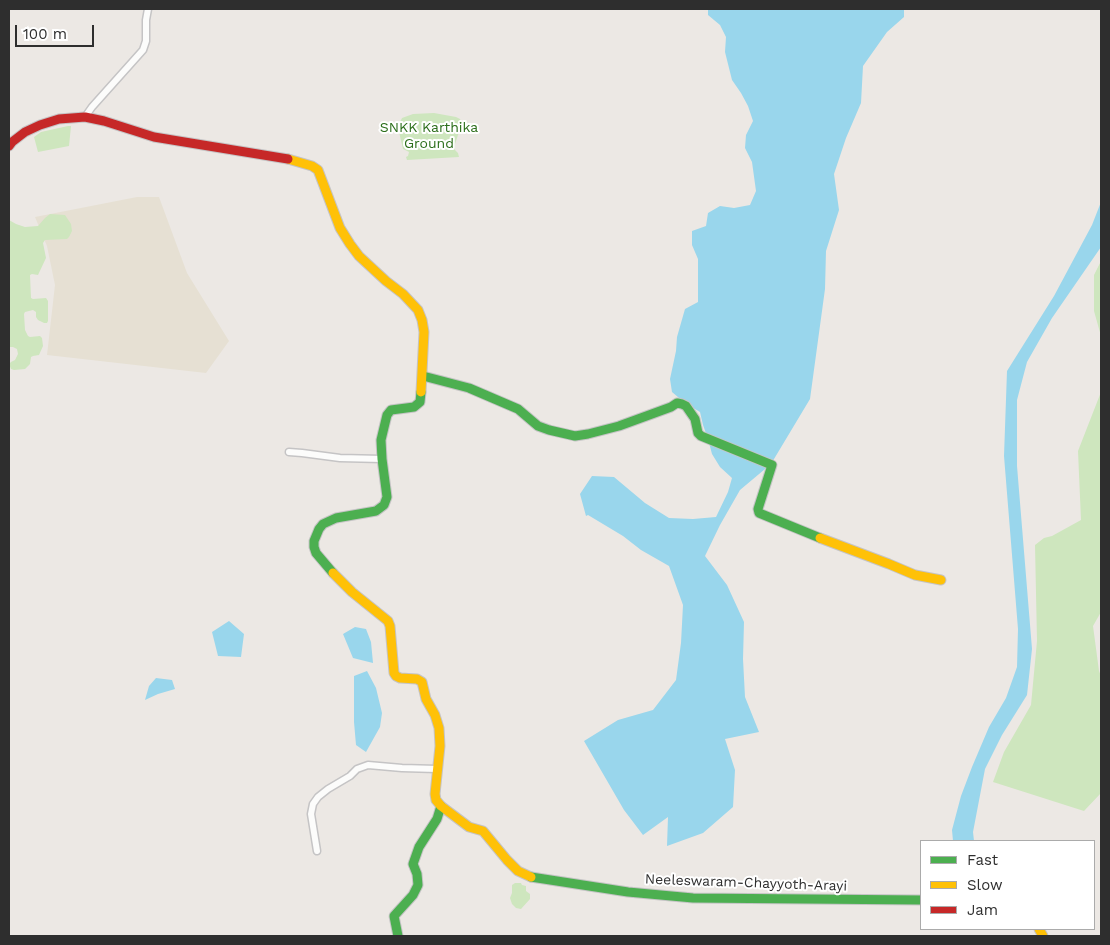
<!DOCTYPE html>
<style>
body{margin:0}
#map{position:relative;width:1110px;height:945px;overflow:hidden;background:#ece8e4;font-family:"Work Sans",sans-serif}
canvas{display:block}
.frame{position:absolute;inset:0;border:10px solid #2e2e2e;pointer-events:none}
.legend{position:absolute;left:920px;top:840px;width:175px;height:90px;box-sizing:border-box;background:#fff;border:1px solid #ababab;margin:0;padding:6px 9px;list-style:none;font-size:15px;color:#2e2e2e}
.legend li{display:flex;align-items:center;gap:10px;height:25px}
.legend b{width:25px;border:1px solid #ababab}
.scale{position:absolute;left:15px;top:25px;width:79px;height:22px;box-sizing:border-box;border:2px solid #2e2e2e;border-top:0;padding-left:6px;font-size:15px;line-height:18px;white-space:nowrap;color:#2e2e2e;-webkit-text-stroke:4px #fff;paint-order:stroke}
</style>
<div id="map">
<canvas width="1110" height="945"></canvas>
<div class="frame"></div>
<ul class="legend">
<li><b style="height:6px;background:#4caf50"></b>Fast</li>
<li><b style="height:6px;background:#ffc107"></b>Slow</li>
<li><b style="height:6px;background:#c62828"></b>Jam</li>
</ul>
<div class="scale">100 m</div>
</div>
<script>
const context = document.querySelector('canvas').getContext('2d');
context.lineJoin = 'round';
function fillPath(path, color) {
  context.fillStyle = color;
  context.fill(path, 'evenodd');
}
function poly(rows) {
  const path = new Path2D();
  for (const r of rows) {
    path.moveTo(r[0], r[1]);
    for (let i = 2; i < r.length; i += 2) path.lineTo(r[i], r[i + 1]);
  }
  return path;
}
function strokePath(path, color, width, dash) {
  context.strokeStyle = color;
  context.lineWidth = width;
  context.lineCap = dash ? 'butt' : 'round';
  context.setLineDash(dash || []);
  context.stroke(path);
}
function label(font, color, halo, rows, align = 'center') {
  context.font = font + ' "Work Sans",sans-serif';
  context.lineWidth = 4;
  context.setLineDash([]);
  context.textBaseline = 'middle';
  context.strokeStyle = halo;
  context.fillStyle = color;
  for (const [text, x, y, turn = 0] of rows) {
    context.save();
    context.translate(x, y);
    context.rotate((+turn || 0) * Math.PI / 180);
    context.textAlign = isNaN(turn) ? turn : align;
    if (halo) context.strokeText(text, 0, 0);
    context.fillText(text, 0, 0);
    context.restore();
  }
}
fillPath(poly([
 [137,197,159,197,187,273,229,341,206,373,47,355,55,285,47,246,35,217]
]), '#e6e0d3');
fillPath(poly([
 [434,113,456,117,460,119,462,123,455,144,455,150,458,153,459,157,407,160,406,157,408,156,409,152,403,149,399,132,400,122,402,118,413,114],
 [68,126,71,126,69,146,38,152,34,137,41,132],
 [50,214,65,215,71,224,72,231,69,237,67,239,45,240,43,243,46,258,38,275,32,274,30,275,31,298,33,299,46,298,48,301,48,321,47,323,44,323,38,320,36,317,36,312,33,310,25,312,24,314,25,330,28,336,30,337,40,336,42,338,43,346,39,355,33,356,31,357,30,364,25,369,14,370,11,369,9,364,11,362,15,360,18,354,17,349,13,347,9,347,9,220,16,224,25,227,38,226,45,218],
 [1101,261,1101,336,1094,311,1094,275],
 [1101,392,1101,612,1093,626,1099,671,1101,676,1101,793,1084,811,993,782,1004,752,1031,705,1037,641,1035,545,1044,538,1052,536,1081,520,1078,451],
 [515,883,521,883,522,885,526,886,526,891,530,894,530,899,521,909,516,908,512,904,510,898,512,893,512,885]
]), '#cee6be');
fillPath(poly([
 [708,9,904,9,904,17,887,32,863,66,861,103,846,138,834,174,839,210,826,251,825,289,810,399,771,464,740,490,720,525,705,556,727,585,744,622,743,659,745,697,759,732,725,739,735,770,733,807,703,833,667,846,668,817,643,835,624,810,584,741,618,720,653,710,676,680,681,643,683,605,669,566,641,550,623,536,588,515,586,516,580,494,592,476,614,477,645,503,669,518,693,519,716,517,728,492,732,478,720,467,712,454,708,439,703,425,700,412,685,403,672,392,670,379,676,351,677,337,685,309,698,302,698,259,692,245,692,231,706,226,708,213,720,206,734,208,750,205,756,191,752,162,745,148,746,135,753,121,748,106,741,93,732,80,725,52,726,37,720,25,708,15],
 [1101,202,1101,247,1052,318,1027,362,1017,400,1017,466,1032,649,1027,695,1002,735,985,769,973,832,974,841,953,841,952,830,961,796,972,767,989,727,1006,698,1017,667,1018,629,1004,456,1007,371,1054,296,1092,225],
 [229,621,244,634,241,657,218,656,212,632],
 [355,627,366,629,371,642,373,663,353,658,343,634],
 [367,671,376,688,382,713,380,727,366,752,356,745,354,722,354,676],
 [156,678,172,680,175,689,158,694,145,700,149,686]
]), '#99d6ec');
const street = poly([
 [85,117,92,107,143,50,146,41,146,20,148,9],
 [289,452,302,453,340,458,382,459],
 [317,851,311,814,313,804,318,797,328,789,350,776,357,769,368,765,402,768,437,769]
]);
const fast = poly([
 [423,376,469,388,518,409,538,426,549,430,575,436,588,434,619,426,671,407,677,403,682,404,686,406,695,419,698,433,701,436,772,465,758,509,759,513,820,538],
 [333,573,316,553,314,547,314,541,319,529,323,524,336,518,376,511,384,505,387,497,382,459,381,440,387,415,391,410,414,407,420,402,421,392],
 [531,877,628,892,693,898,921,900],
 [398,936,394,916,413,895,418,885,417,874,413,864,419,847,437,819,441,806]
]);
const slow = poly([
 [288,159,312,166,318,170,340,228,350,244,359,256,386,281,403,294,418,310,422,320,424,332,421,392],
 [820,538,889,564,915,575,941,580],
 [333,573,352,592,388,621,390,626,394,673,396,676,400,678,417,679,422,682,426,699,435,715,439,728,440,746,435,794,436,800,441,806,469,827,483,831,507,860,518,871,531,877],
 [1039,929,1043,936]
]);
const jam = poly([
 [9,146,12,142,25,132,40,125,59,119,85,117,104,121,154,137,288,159]
]);
strokePath(street, '#c5c4c5', 9);
strokePath(fast, '#c5c4c5', 11);
strokePath(slow, '#c5c4c5', 11);
strokePath(jam, '#c5c4c5', 11);
strokePath(street, '#fcfcfb', 6);
strokePath(fast, '#4caf50', 9);
strokePath(slow, '#ffc107', 9);
strokePath(jam, '#c62828', 9);
label('14px', '#2c6e1b', '#fff', [
 ["SNKK Karthika",429,128],
 ["Ground",429,144]
]);
label('14px', '#2e2e2e', '#fff', [
 ["Neeleswaram-Chayyoth-Arayi",746,883,2]
]);
</script>
